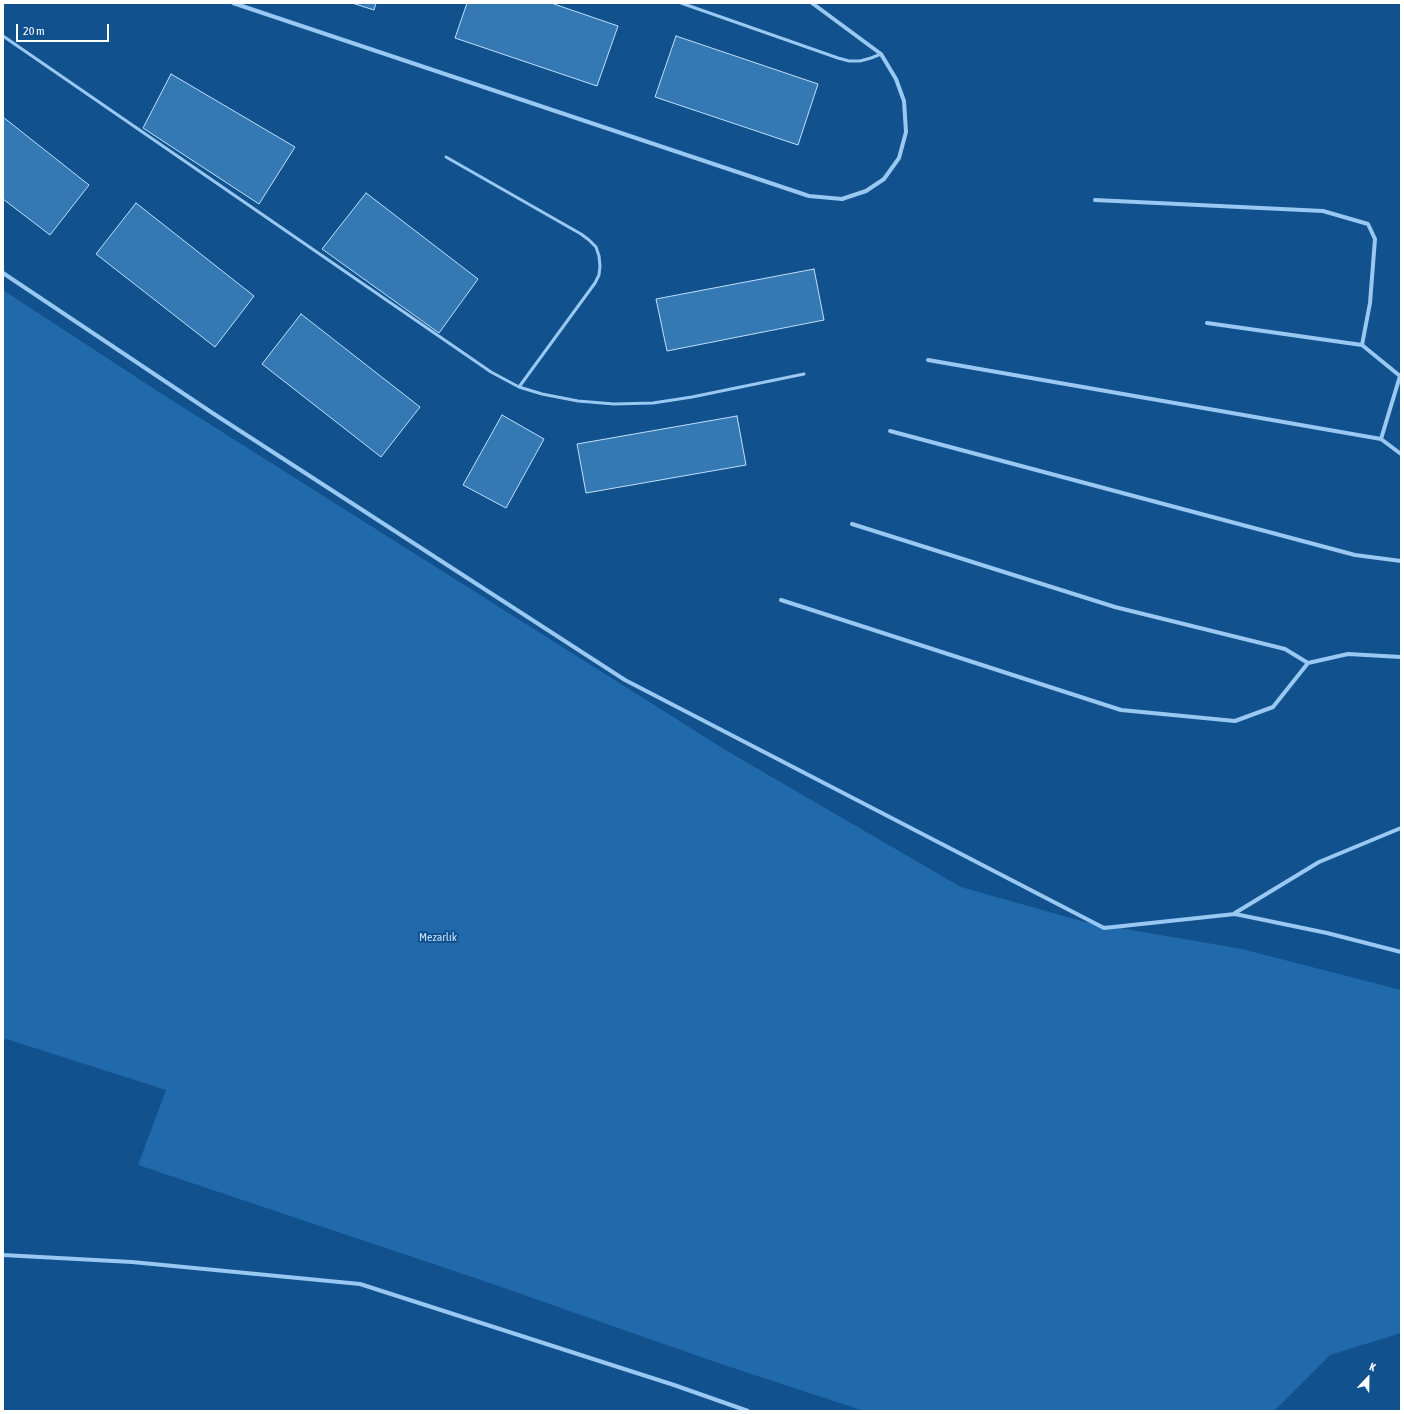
<!DOCTYPE html>
<meta charset="utf-8">
<style>
body{margin:0}
#map{position:relative;width:1404px;height:1414px;overflow:hidden;background:#11518d;font-family:"Asap Condensed",sans-serif}
canvas{display:block}
.frame{position:absolute;inset:0;border:4px solid #fff;pointer-events:none}
.north{position:absolute;left:1348px;top:1358px;width:40px;height:40px;-webkit-text-stroke:3px #11518d;paint-order:stroke;rotate:22deg;font-size:11px;font-weight:700;line-height:16px;text-align:center;color:#fff}
.north::after{content:'';display:block;margin:auto;width:14px;height:18px;background:#fff;clip-path:polygon(50% 0,100% 100%,50% 72%,0 100%)}
.scale{position:absolute;left:16px;top:24px;width:93px;height:18px;box-sizing:border-box;border:2px solid #fff;border-top:0;padding-left:5px;font-size:12px;line-height:14px;white-space:nowrap;color:#fff;-webkit-text-stroke:3px #11518d;paint-order:stroke}
</style>
<div id="map">
<canvas width="1404" height="1414"></canvas>
<div class="frame"></div>
<div class="north">K</div>
<div class="scale">20 m</div>
</div>
<script>
const context = document.querySelector('canvas').getContext('2d');
context.lineJoin = 'round';
function fillPath(path, color) {
  context.fillStyle = color;
  context.fill(path, 'evenodd');
}
function poly(rows) {
  const path = new Path2D();
  for (const r of rows) {
    path.moveTo(r[0], r[1]);
    for (let i = 2; i < r.length; i += 2) path.lineTo(r[i], r[i + 1]);
  }
  return path;
}
function strokePath(path, color, width, dash) {
  context.strokeStyle = color;
  context.lineWidth = width;
  context.lineCap = dash ? 'butt' : 'round';
  context.setLineDash(dash || []);
  context.stroke(path);
}
function label(font, color, halo, rows, align = 'center') {
  context.font = font + ' "Asap Condensed",sans-serif';
  context.lineWidth = 4;
  context.setLineDash([]);
  context.textBaseline = 'middle';
  context.strokeStyle = halo;
  context.fillStyle = color;
  for (const [text, x, y, turn = 0] of rows) {
    context.save();
    context.translate(x, y);
    context.rotate((+turn || 0) * Math.PI / 180);
    context.textAlign = isNaN(turn) ? turn : align;
    if (halo) context.strokeText(text, 0, 0);
    context.fillText(text, 0, 0);
    context.restore();
  }
}
fillPath(poly([
 [3,290,159,392,727,751,961,887,1085,922,1242,949,1401,990,1401,1333,1330,1355,1274,1411,864,1411,718,1363,484,1281,138,1165,166,1090,3,1038]
]), '#2069aa');
const building = poly([
 [352,3,376,3,374,10,352,3],
 [467,3,551,3,618,26,597,86,455,38,467,3],
 [676,36,818,84,798,145,655,97,676,36],
 [171,74,295,147,259,204,143,128,171,74],
 [3,117,89,185,50,235,3,199,3,117],
 [366,193,478,279,439,333,322,249,366,193],
 [136,203,254,296,215,347,96,254,136,203],
 [814,269,824,320,667,351,656,299,814,269],
 [301,314,420,407,381,457,262,364,301,314],
 [502,415,544,439,506,508,463,485,502,415],
 [737,416,746,465,586,493,577,444,737,416]
]);
fillPath(building, '#3478b4');
strokePath(building, '#c0e0fd', 1);
strokePath(poly([
 [681,3,838,58,849,61,860,61,871,58,881,54],
 [3,36,491,372,519,387,542,394,578,401,614,404,653,403,692,397,804,374],
 [446,157,581,234,589,240,596,247,599,256,600,266,599,275,595,283,519,387]
]), '#99c8f2', 3);
strokePath(poly([
 [233,3,809,196,842,199,866,191,884,179,899,158,906,132,904,101,896,79,881,54,812,3],
 [1095,200,1323,211,1368,224,1375,239,1370,303,1362,345],
 [3,273,214,414,625,680,1104,928,1235,914,1327,933,1401,952],
 [1207,323,1362,345,1400,376],
 [928,360,1381,439,1401,454],
 [890,431,1355,555,1401,561],
 [1381,439,1400,376],
 [852,524,1115,607,1285,649,1308,663],
 [781,600,1121,710,1235,721,1273,707,1308,663,1348,654,1401,657],
 [1235,913,1319,862,1401,828],
 [3,1255,132,1262,360,1284,674,1385,748,1411]
]), '#99c8f2', 4);
label('12px', '#c0e0fd', '#11518d', [
 ["Mezarlık",438,937]
]);
</script>
